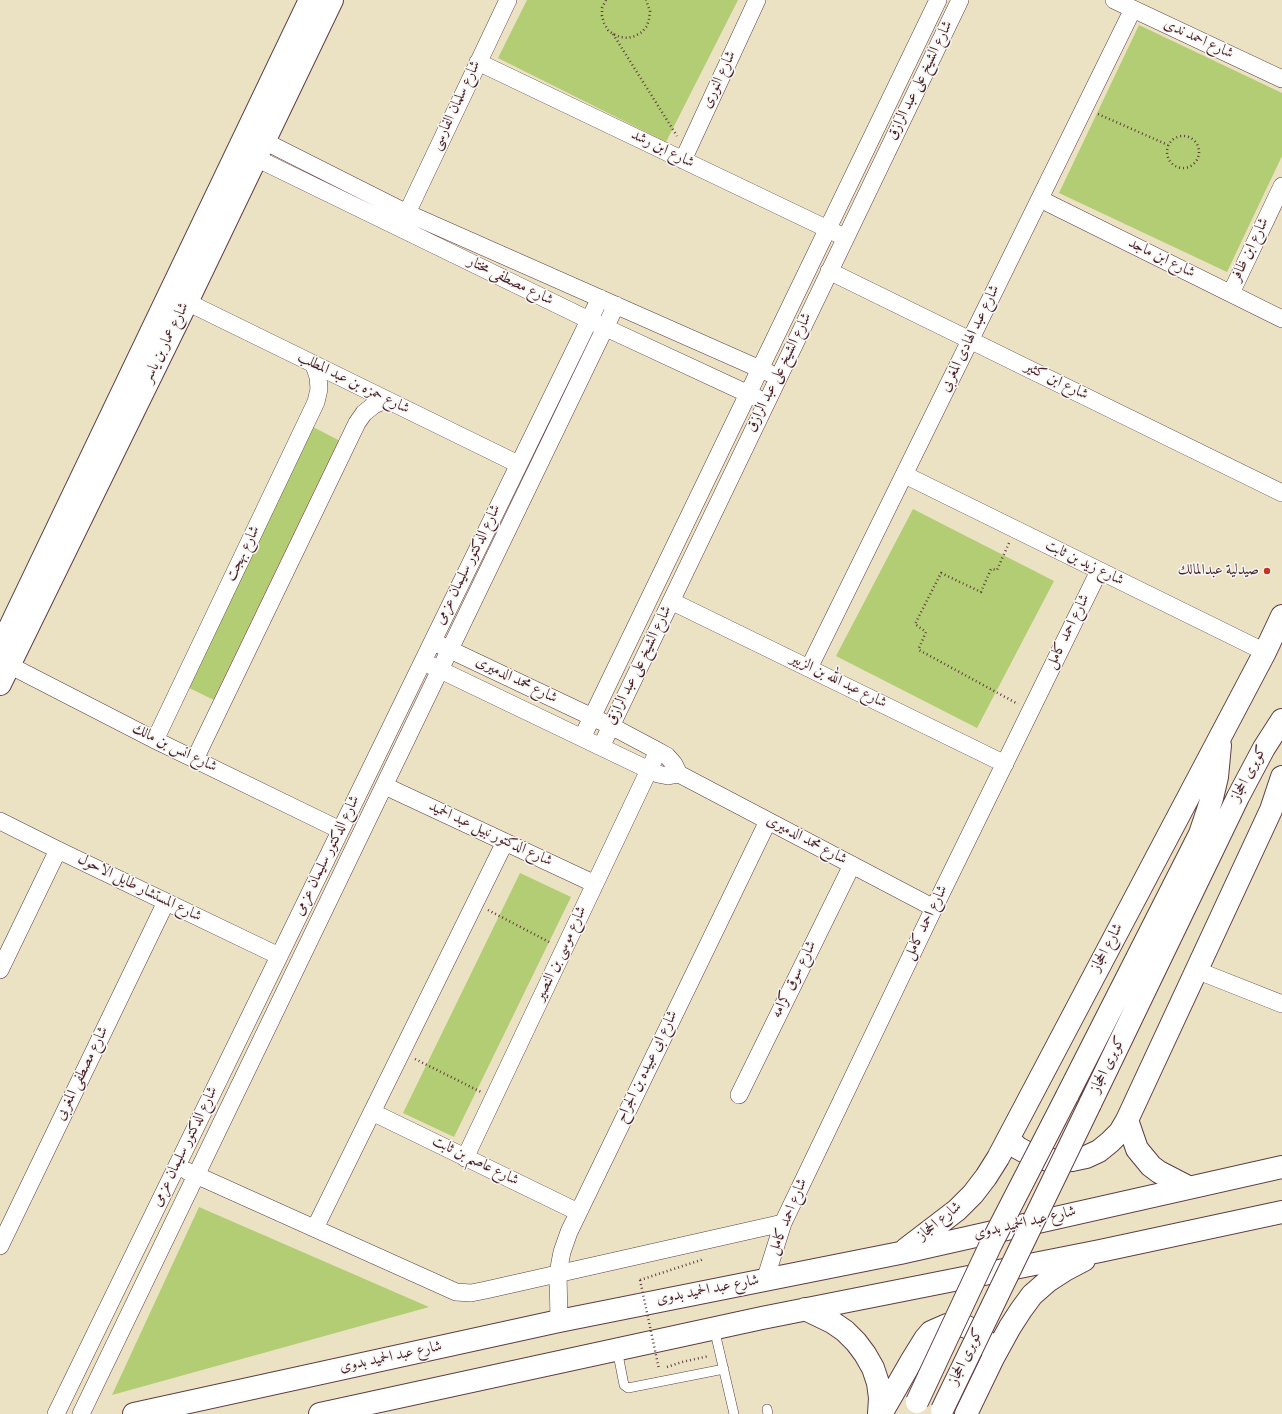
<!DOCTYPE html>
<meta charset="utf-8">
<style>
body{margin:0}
canvas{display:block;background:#ebe2c3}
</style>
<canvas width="1282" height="1414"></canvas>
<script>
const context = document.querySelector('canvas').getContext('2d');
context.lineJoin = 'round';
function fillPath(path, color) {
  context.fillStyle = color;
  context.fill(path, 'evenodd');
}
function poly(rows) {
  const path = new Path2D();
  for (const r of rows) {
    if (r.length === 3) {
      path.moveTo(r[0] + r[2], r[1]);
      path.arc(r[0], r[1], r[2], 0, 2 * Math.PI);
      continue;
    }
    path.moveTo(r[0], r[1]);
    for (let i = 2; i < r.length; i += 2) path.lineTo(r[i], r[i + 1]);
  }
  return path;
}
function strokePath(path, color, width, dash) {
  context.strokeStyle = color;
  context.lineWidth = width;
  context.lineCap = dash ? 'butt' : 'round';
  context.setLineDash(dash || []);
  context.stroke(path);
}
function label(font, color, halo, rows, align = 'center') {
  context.font = font + ' "Sorts Mill Goudy",Amiri,serif';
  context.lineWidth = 3;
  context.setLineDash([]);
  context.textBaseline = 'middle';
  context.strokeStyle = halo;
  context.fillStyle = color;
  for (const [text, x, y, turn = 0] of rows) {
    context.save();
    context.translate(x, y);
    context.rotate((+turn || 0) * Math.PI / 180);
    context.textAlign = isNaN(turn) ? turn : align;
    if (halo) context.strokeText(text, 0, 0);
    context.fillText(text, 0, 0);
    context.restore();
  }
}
fillPath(poly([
 [527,0,738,0,666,142,498,58],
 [1139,25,1282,93,1282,156,1227,272,1059,193],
 [313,427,344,443,214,700,183,685],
 [913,509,1054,581,977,728,836,656],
 [520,873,571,897,454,1137,403,1113],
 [199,1207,429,1307,112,1395]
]), '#b2cd73');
const lane = poly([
 [714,1328,734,1414],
 [617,1349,624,1385,628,1388,724,1369],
 [767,1409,768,1414]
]);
const street = poly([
 [1114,0,1282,79],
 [478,62,838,234],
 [264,141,407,213,769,373],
 [256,158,589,320,757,398],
 [683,160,757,0],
 [1040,199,1282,319],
 [407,213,508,0],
 [829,271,1282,493],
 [1231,293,1282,186],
 [187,302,518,464],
 [905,475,1265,652],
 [671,601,1005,764],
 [440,645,611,726,658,751,667,756,674,764,679,774,934,908],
 [9,665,155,740,340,830],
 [430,665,649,770,658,774,668,776,679,774],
 [809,668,1133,9],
 [582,738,938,0],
 [155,740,316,402,319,389,318,377,314,365],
 [601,747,960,0],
 [195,759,357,423,364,413,374,405,385,400],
 [385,786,595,884],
 [0,821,58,850,279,956],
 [0,970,58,850],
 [1196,970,1282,1004],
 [739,1095,852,865],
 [372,1112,578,1212],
 [465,1158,658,751],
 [187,1171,456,1292,471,1293,486,1290,783,1223],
 [315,1228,505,842],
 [0,1246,166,902],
 [765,1280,783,1223,934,908,1099,571],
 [559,1321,558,1273,562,1252,569,1232,768,821],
 [56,1414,600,298],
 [81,1414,616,305]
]);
const secondary = poly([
 [0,648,310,0],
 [0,684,187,302,332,0]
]);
const primary = poly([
 [1067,1096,1200,834,1212,798,1217,777,1220,745],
 [1090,1104,1238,797,1264,748,1282,720],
 [1008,1139,1018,1148,1031,1155,1044,1159,1058,1161,1072,1160,1086,1157,1099,1151,1110,1142,1120,1132,1127,1120],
 [1188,1187,1159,1172,1151,1166,1137,1149,1127,1120,1271,810,1282,777],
 [906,1249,957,1210,973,1194,986,1177,998,1158,1265,652,1282,616],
 [805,1309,832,1322,845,1331,856,1342,865,1354,873,1368,878,1383,880,1398,879,1414],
 [134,1414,559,1321,900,1253,1282,1167],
 [320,1414,762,1318,1100,1251,1282,1212],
 [881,1414,912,1360,925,1339,931,1332,947,1325,965,1326,980,1334,990,1347],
 [966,1414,993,1358,1010,1327,1021,1310,1032,1295,1048,1281,1065,1270,1084,1260]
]);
strokePath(lane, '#623c42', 10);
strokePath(street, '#623c42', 18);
strokePath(secondary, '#623c42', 24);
strokePath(primary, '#623c42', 24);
strokePath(poly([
 [606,0,602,8,602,16,604,23,608,30,613,34,620,37,628,38,635,36,642,32,647,26,649,19,650,11,646,0],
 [613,34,677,136],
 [1098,114,1168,145],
 [1183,152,16],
 [1009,543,997,570,991,569,981,592,941,573,915,624,926,632,919,648,919,650,1018,704],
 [488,910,551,943],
 [415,1059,481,1092],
 [640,1280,701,1260,704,1258],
 [667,1367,682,1362,709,1356]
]), '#623c42', 2.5, [1, 3]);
strokePath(lane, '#fff', 9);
strokePath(street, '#fff', 17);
strokePath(secondary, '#fff', 22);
strokePath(primary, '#fff', 22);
const primaryBridge = poly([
 [917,1402,991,1244,1067,1096],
 [942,1410,1090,1104]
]);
strokePath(primaryBridge, '#623c42', 24, []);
strokePath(poly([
 [640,1280,659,1369]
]), '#623c42', 2.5, [1, 3]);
strokePath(primaryBridge, '#fff', 22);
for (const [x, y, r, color] of [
 [1267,571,4,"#c8321e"]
]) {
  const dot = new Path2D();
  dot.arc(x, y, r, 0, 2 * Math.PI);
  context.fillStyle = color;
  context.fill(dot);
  strokePath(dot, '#f6f6f2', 1.5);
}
label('15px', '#4a1f2b', '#f6f6f2', [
 ["شارع احمد ندى",1198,40,25],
 ["شارع النورى",720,80,-65],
 ["شارع الشيخ على عبد الرازق",921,81,-64],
 ["شارع سلمان الفارسى",457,106,-65],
 ["شارع ابن رشد",662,150,26],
 ["شارع ابن ظافر",1251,250,-64],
 ["شارع ابن ماجد",1161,259,26],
 ["شارع مصطفى مختار",510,282,26],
 ["شارع عبد الهادى المغربى",971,339,-64],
 ["شارع عمار بن ياسر",167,343,-64],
 ["شارع الشيخ على عبد الرازق",780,373,-64],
 ["شارع ابن كثير",1056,382,26],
 ["شارع حمزه بن عبد المطلب",353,384,26],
 ["شارع بهجت",244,554,-64],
 ["شارع زيد بن ثابت",1084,564,26],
 ["شارع الدكتور سليمان عزمى",469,565,-64],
 ["شارع احمد كامل",1069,632,-64],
 ["شارع الشيخ على عبد الرازق",640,666,-64],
 ["شارع محمد الدميرى",516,681,26],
 ["شارع عبد الله بن الزبير",838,682,26],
 ["شارع انس بن مالك",174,749,26],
 ["كوبرى الحجاز",1250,774,-62],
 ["شارع الدكتور نبيل عبد الحميد",490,835,25],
 ["شارع محمد الدميرى",806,841,28],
 ["شارع الدكتور سليمان عزمى",328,856,-64],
 ["شارع المستشار طايل الاحول",139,889,26],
 ["شارع احمد كامل",927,923,-64],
 ["شارع الحجاز",1108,948,-62],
 ["شارع موسى بن النصير",562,954,-65],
 ["شارع سوق كرامه",795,980,-64],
 ["كوبرى الحجاز",1109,1065,-64],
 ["شارع ابى عبيده بن الجراح",648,1067,-64],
 ["شارع مصطفى المغربى",83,1074,-64],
 ["شارع الدكتور سليمان عزمى",186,1147,-64],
 ["شارع عاصم بن ثابت",475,1162,26],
 ["شارع احمد كامل",789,1217,-68],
 ["شارع الحجاز",940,1222,-39],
 ["شارع عبد الحميد بدوى",1025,1224,-13],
 ["شارع عبد الحميد بدوى",708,1291,-11],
 ["كوبرى الحجاز",967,1357,-64],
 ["شارع عبد الحميد بدوى",391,1358,-12]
]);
label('15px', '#4a1f2b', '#f6f6f2', [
 ["صيدلية عبدالمالك",1259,571]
], 'right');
</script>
